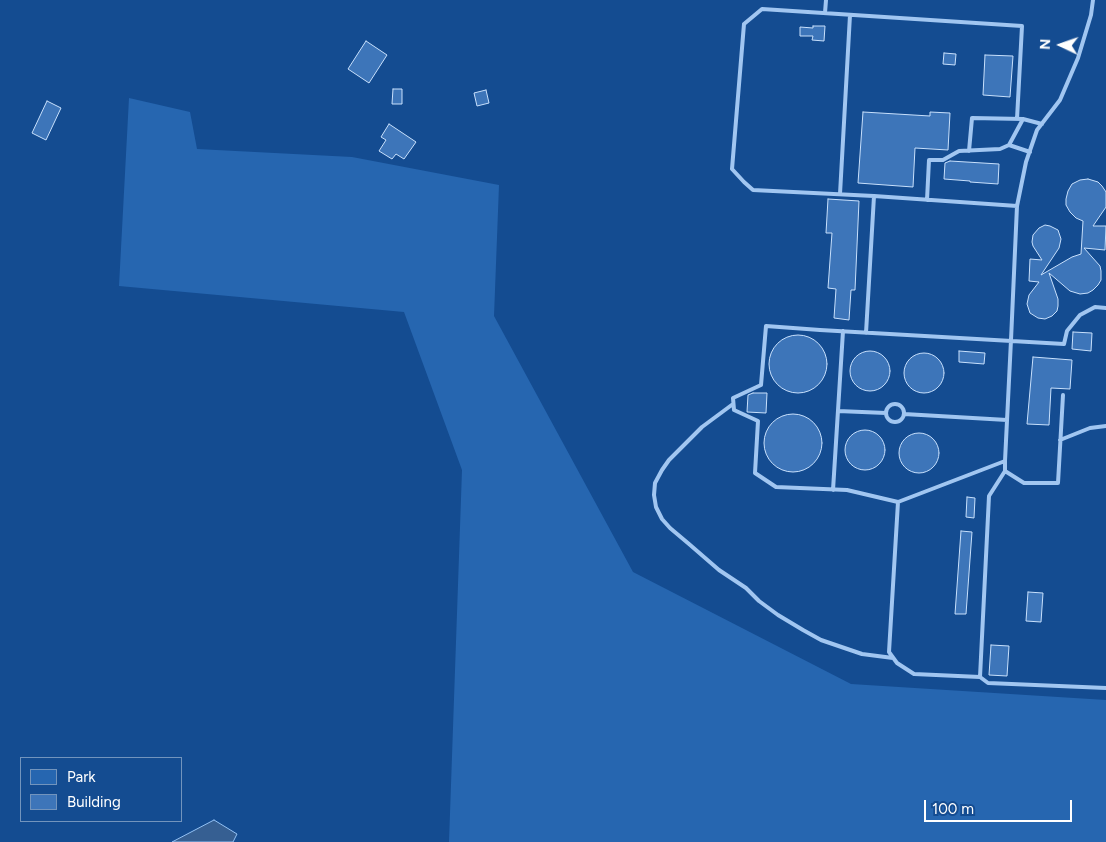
<!DOCTYPE html>
<style>
body{margin:0}
#map{position:relative;width:1106px;height:842px;overflow:hidden;background:#144c91;font-family:Figtree,sans-serif}
canvas{display:block}
.legend{position:absolute;left:20px;top:757px;width:162px;height:65px;box-sizing:border-box;background:#144c91;border:1px solid #7294bd;margin:0;padding:6px 9px;list-style:none;font-size:15px;color:#fff}
.legend li{display:flex;align-items:center;gap:10px;height:25px}
.legend b{width:25px;border:1px solid #7294bd}
.north{position:absolute;left:1036px;top:20px;width:50px;height:50px;-webkit-text-stroke:4px #144c91;paint-order:stroke;rotate:273deg;font-size:14px;font-weight:700;line-height:20px;text-align:center;color:#fff}
.north::after{content:'';display:block;margin:auto;width:18px;height:22px;background:#fff;clip-path:polygon(50% 0,100% 100%,50% 72%,0 100%)}
.scale{position:absolute;left:924px;top:800px;width:148px;height:22px;box-sizing:border-box;border:2px solid #fff;border-top:0;padding-left:6px;font-size:15px;line-height:18px;white-space:nowrap;color:#fff;-webkit-text-stroke:4px #144c91;paint-order:stroke}
</style>
<div id="map">
<canvas width="1106" height="842"></canvas>
<ul class="legend">
<li><b style="height:14px;background:#2666b0"></b>Park</li>
<li><b style="height:14px;background:#3d75b9"></b>Building</li>
</ul>
<div class="north">N</div>
<div class="scale">100 m</div>
</div>
<script>
const context = document.querySelector('canvas').getContext('2d');
context.lineJoin = 'round';
function fillPath(path, color) {
  context.fillStyle = color;
  context.fill(path, 'evenodd');
}
function poly(rows) {
  const path = new Path2D();
  for (const r of rows) {
    if (r.length === 3) {
      path.moveTo(r[0] + r[2], r[1]);
      path.arc(r[0], r[1], r[2], 0, 2 * Math.PI);
      continue;
    }
    path.moveTo(r[0], r[1]);
    for (let i = 2; i < r.length; i += 2) path.lineTo(r[i], r[i + 1]);
  }
  return path;
}
function strokePath(path, color, width, dash) {
  context.strokeStyle = color;
  context.lineWidth = width;
  context.lineCap = dash ? 'butt' : 'round';
  context.setLineDash(dash || []);
  context.stroke(path);
}
fillPath(poly([
 [129,98,190,112,197,149,352,157,499,185,494,316,633,572,851,684,1106,700,1106,842,449,842,462,470,404,312,119,286]
]), '#2666b0');
const water = poly([
 [214,820,237,834,233,842,172,842,214,820]
]);
fillPath(water, '#365f92');
strokePath(water, '#93c1f4', 1);
const building = poly([
 [813,26,825,26,824,41,812,40,813,36,800,36,800,27,813,28,813,26],
 [366,41,387,55,369,83,348,69,366,41],
 [944,53,956,54,955,65,943,64,944,53],
 [985,55,1013,56,1010,97,983,95,985,55],
 [393,89,402,89,402,104,392,104,393,89],
 [486,90,489,103,477,106,474,93,486,90],
 [47,101,61,108,46,140,32,133,47,101],
 [863,112,930,116,930,112,950,113,948,150,915,148,913,187,858,183,863,112],
 [389,124,416,142,404,159,396,154,392,159,379,151,386,140,381,137,389,124],
 [950,161,999,164,998,184,970,182,970,181,944,179,945,163,950,161],
 [1088,179,1098,182,1102,186,1106,192,1106,207,1093,226,1106,226,1105,250,1084,248,1100,266,1101,271,1101,280,1098,285,1093,290,1088,293,1080,294,1070,291,1049,273,1058,299,1058,306,1057,311,1052,316,1045,319,1038,318,1030,313,1027,304,1029,295,1039,282,1029,281,1030,259,1042,260,1033,246,1032,242,1033,235,1039,228,1045,225,1050,226,1058,230,1061,239,1059,248,1041,275,1072,257,1081,254,1083,221,1076,218,1070,212,1066,205,1066,199,1068,191,1072,184,1080,180,1088,179],
 [828,199,859,201,855,290,851,290,849,320,834,318,836,289,828,288,832,233,826,233,828,199],
 [1073,332,1092,333,1091,351,1072,349,1073,332],
 [798,364,29],
 [959,351,985,353,984,364,959,362,959,351],
 [870,371,20],
 [924,373,20],
 [1033,357,1072,360,1070,389,1051,388,1049,425,1027,424,1033,357],
 [753,393,767,393,766,413,747,412,748,395,753,393],
 [793,443,29],
 [865,450,20],
 [919,453,20],
 [967,497,975,498,974,518,966,517,967,497],
 [961,531,972,532,966,614,955,614,961,531],
 [1028,592,1043,593,1041,622,1026,621,1028,592],
 [991,645,1009,646,1007,676,989,675,991,645]
]);
fillPath(building, '#3d75b9');
strokePath(building, '#c8e0fc', 1);
strokePath(poly([
 [825,13,826,0],
 [1009,145,1023,119,1042,124],
 [969,151,972,118,1023,119],
 [840,194,850,15],
 [874,196,753,190,744,182,732,169,744,24,762,9,1022,26,1017,119],
 [927,200,929,160,943,160,959,151,1000,149,1009,145,1030,152],
 [866,333,874,196,1017,206],
 [733,404,702,427,669,460,662,470,655,483,654,495,656,507,662,519,670,528,689,544,719,570,746,588,759,601,778,615,803,630,821,640,862,654,893,658],
 [895,413,9],
 [838,411,886,413],
 [904,414,1007,420],
 [1060,440,1090,428,1106,426],
 [1005,461,898,502,889,652,897,663,914,674,980,677,989,496,1005,471,1005,461,1011,340,1017,206,1026,162,1037,130,1060,100,1078,58,1091,15,1093,0],
 [1005,471,1024,483,1058,483,1063,395],
 [833,490,843,331],
 [898,502,847,490,776,487,755,473,758,421,734,410,733,398,761,385,766,326,820,330,1064,344,1067,331,1080,315,1095,307,1106,308],
 [980,677,988,683,1106,688]
]), '#a1c6f1', 4);
</script>
